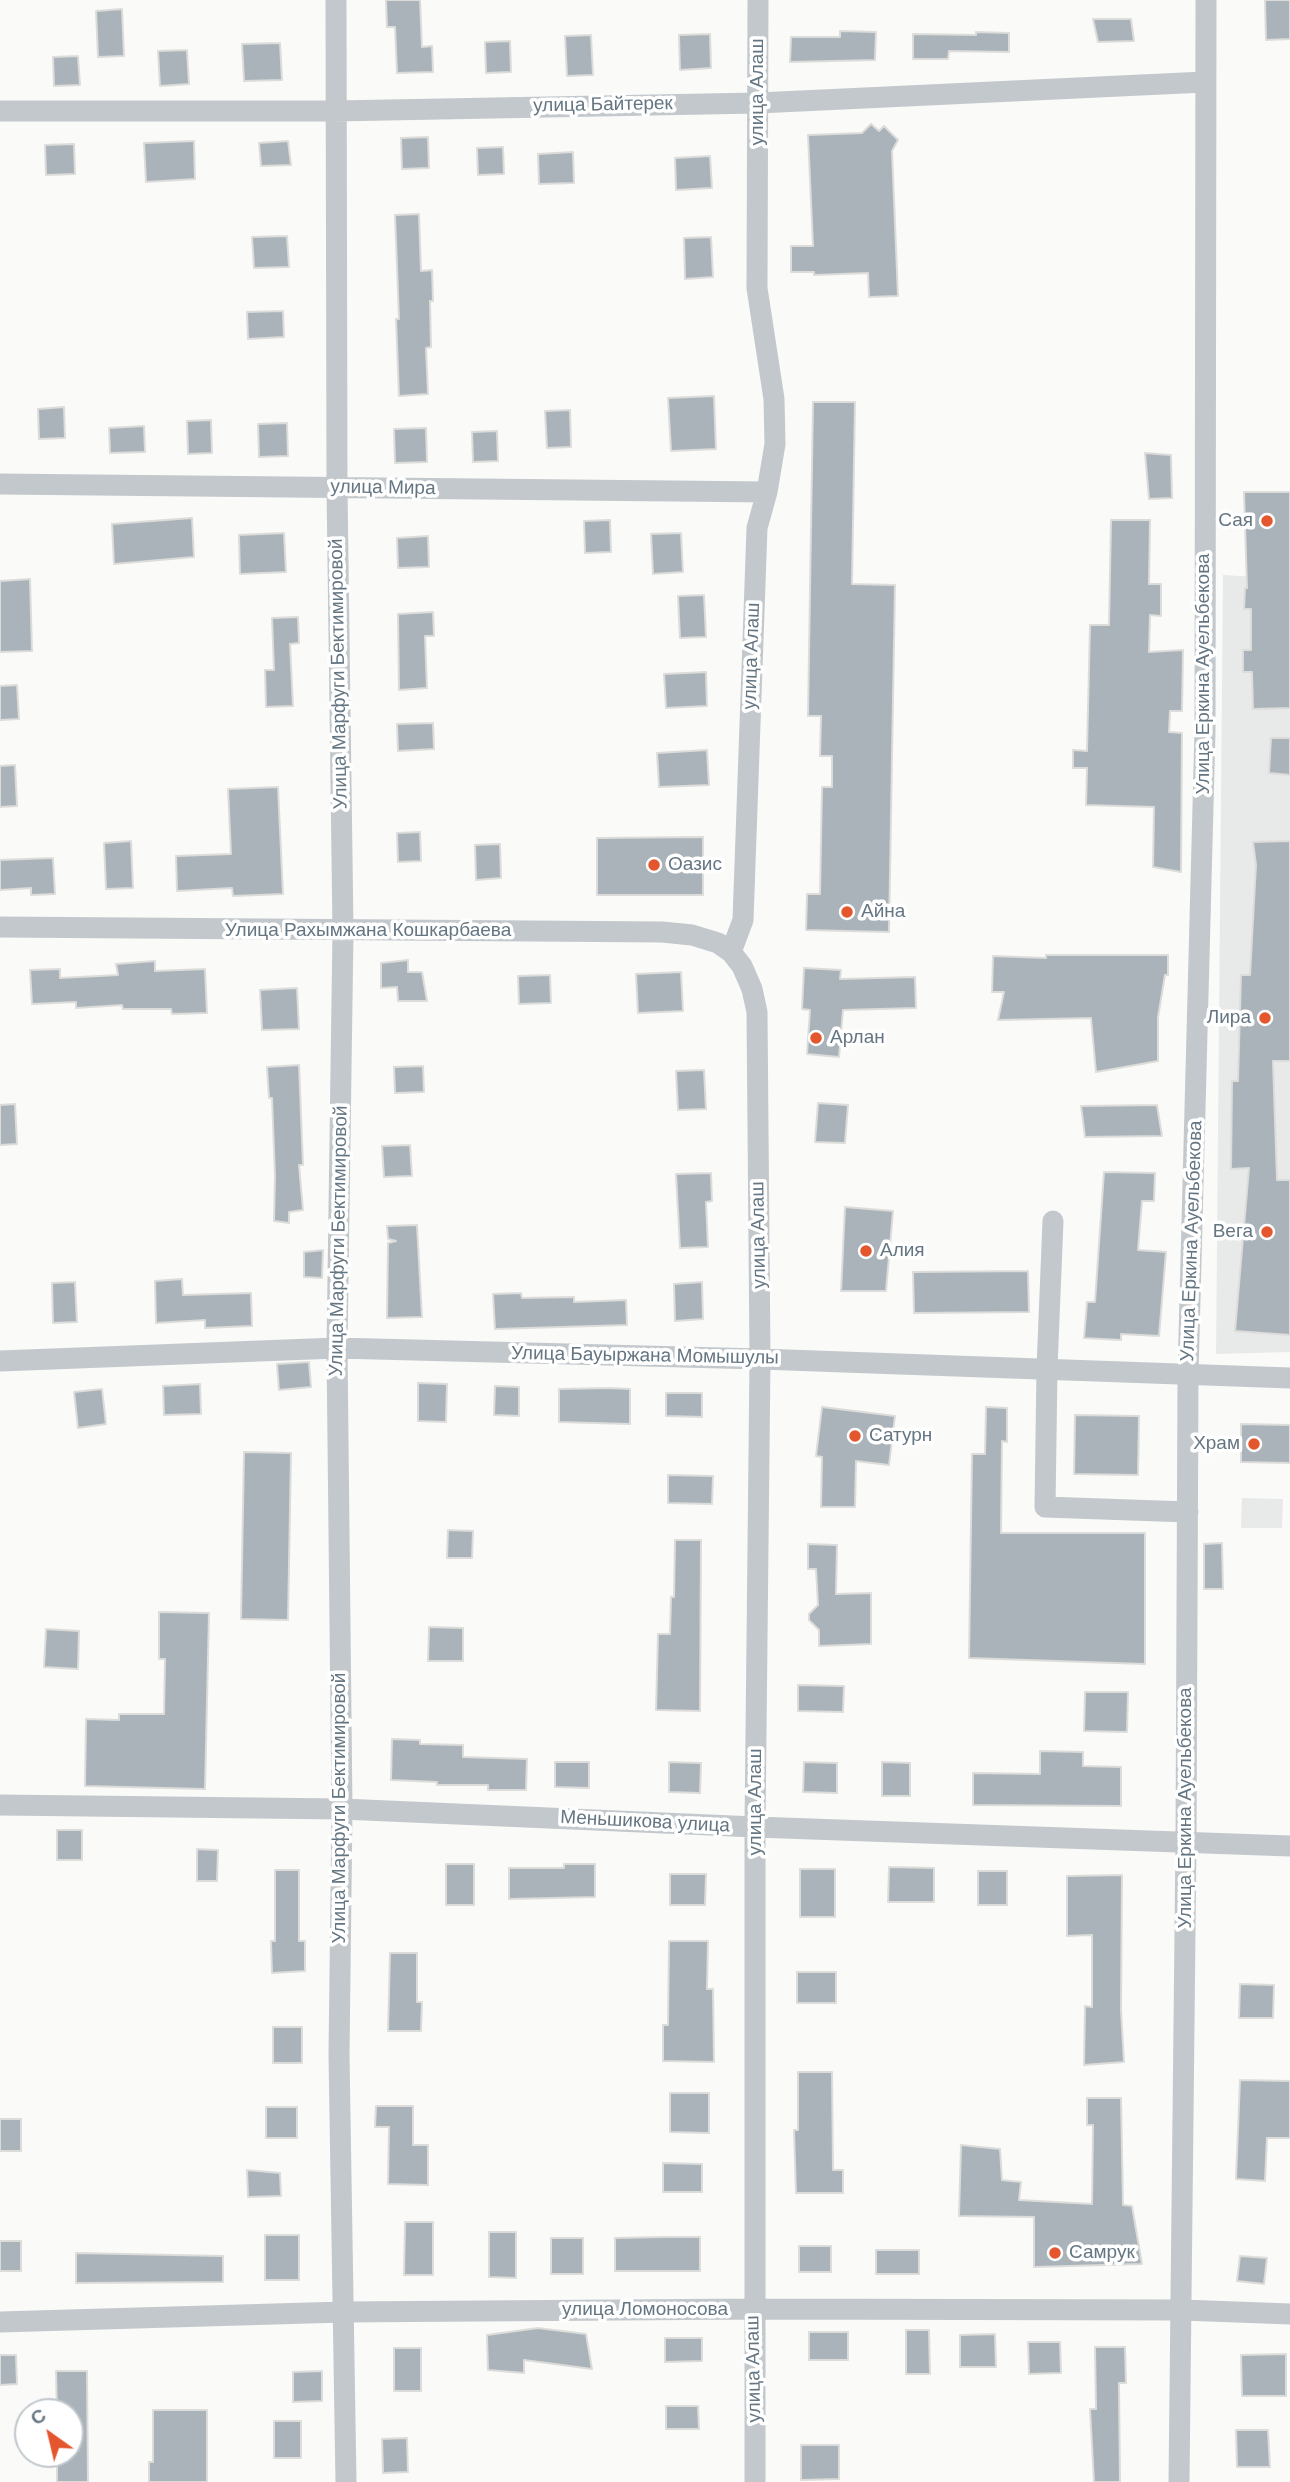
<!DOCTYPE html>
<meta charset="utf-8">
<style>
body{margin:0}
#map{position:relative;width:1290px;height:2482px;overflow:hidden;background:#fafaf8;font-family:Helvetica,sans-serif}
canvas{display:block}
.north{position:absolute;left:14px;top:2398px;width:70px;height:70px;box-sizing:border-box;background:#fff;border:2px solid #c1c8cd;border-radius:50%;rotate:326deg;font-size:19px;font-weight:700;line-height:28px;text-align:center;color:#657683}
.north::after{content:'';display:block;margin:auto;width:24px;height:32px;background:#e4572e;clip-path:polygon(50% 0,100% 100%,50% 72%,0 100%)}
</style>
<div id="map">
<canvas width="1290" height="2482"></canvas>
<div class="north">С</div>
</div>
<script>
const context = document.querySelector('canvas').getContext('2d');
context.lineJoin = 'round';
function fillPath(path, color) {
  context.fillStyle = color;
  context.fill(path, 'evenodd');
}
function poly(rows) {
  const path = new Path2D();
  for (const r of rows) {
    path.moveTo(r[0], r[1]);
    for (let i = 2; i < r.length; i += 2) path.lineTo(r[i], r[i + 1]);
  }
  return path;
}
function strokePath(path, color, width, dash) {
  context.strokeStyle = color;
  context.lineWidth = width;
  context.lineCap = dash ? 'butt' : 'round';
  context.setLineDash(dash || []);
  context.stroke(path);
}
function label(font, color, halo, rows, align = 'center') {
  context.font = font + ' Helvetica,sans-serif';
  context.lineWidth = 7;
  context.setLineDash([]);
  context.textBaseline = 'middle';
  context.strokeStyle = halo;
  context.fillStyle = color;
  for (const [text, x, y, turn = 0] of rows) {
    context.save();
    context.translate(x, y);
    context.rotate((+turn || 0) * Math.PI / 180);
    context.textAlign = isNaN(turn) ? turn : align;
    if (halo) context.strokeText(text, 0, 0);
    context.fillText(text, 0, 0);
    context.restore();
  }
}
fillPath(poly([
 [1223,575,1290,579,1290,1352,1216,1354],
 [1242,1498,1283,1499,1282,1528,1241,1528]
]), '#e8e9e9');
const building = poly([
 [386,0,420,0,422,47,432,46,433,72,397,73,395,27,387,27,386,0],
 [1265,0,1290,0,1290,39,1266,40,1265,0],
 [122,9,124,56,98,57,96,11,122,9],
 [1093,19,1131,19,1134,41,1098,42,1093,19],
 [840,31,876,32,875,60,790,62,791,37,840,37,840,31],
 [976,32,1009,33,1009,52,949,51,948,59,913,59,913,34,976,35,976,32],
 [710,34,711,68,680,70,679,35,710,34],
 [591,35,593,75,567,76,565,36,591,35],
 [510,41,511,72,486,73,485,42,510,41],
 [280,43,282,80,244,81,242,44,280,43],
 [187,50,189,84,160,86,158,51,187,50],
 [78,56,80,85,54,86,53,57,78,56],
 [871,124,879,131,884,126,898,140,892,151,898,296,869,297,868,273,814,275,814,272,791,272,791,246,813,246,808,135,862,133,871,124],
 [428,137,429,168,402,169,401,138,428,137],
 [194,141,195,179,146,182,144,143,194,141],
 [288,141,291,165,261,166,259,143,288,141],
 [74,144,75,174,46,175,45,145,74,144],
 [503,147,504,174,478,175,477,148,503,147],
 [573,152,574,183,539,184,538,154,573,152],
 [710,156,712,188,676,190,675,158,710,156],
 [419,214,421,271,432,270,433,301,430,301,431,347,426,348,428,394,399,396,396,319,399,319,395,215,419,214],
 [287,236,289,267,254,268,252,237,287,236],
 [711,237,713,277,685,279,684,238,711,237],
 [283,311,284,337,248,339,247,312,283,311],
 [714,396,716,449,671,451,668,398,714,396],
 [813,402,855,402,852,584,895,585,889,932,806,930,807,894,820,894,822,787,832,787,832,756,820,756,821,716,808,716,813,402],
 [64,407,65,438,39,439,38,409,64,407],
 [570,410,571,447,547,448,545,411,570,410],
 [211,420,212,453,188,454,187,421,211,420],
 [287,423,288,456,259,457,258,424,287,423],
 [144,426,145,452,110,453,109,428,144,426],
 [426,428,427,462,395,463,394,429,426,428],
 [497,431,498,461,473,462,472,432,497,431],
 [1145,453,1171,455,1172,498,1149,499,1145,453],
 [1244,492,1290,492,1290,708,1253,709,1252,672,1243,672,1243,650,1251,650,1251,609,1244,609,1245,588,1247,588,1244,492],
 [192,518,194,557,114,564,112,524,192,518],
 [610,520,611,552,585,553,584,521,610,520],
 [1111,520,1150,520,1149,584,1161,584,1161,616,1150,615,1149,652,1183,650,1182,711,1170,711,1169,732,1182,733,1181,872,1153,867,1154,807,1086,805,1087,768,1073,768,1073,750,1087,751,1090,625,1109,625,1111,520],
 [284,533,286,572,240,574,239,535,284,533],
 [681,533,683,572,653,574,651,534,681,533],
 [428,536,429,567,398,568,397,538,428,536],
 [30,579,32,651,0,652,0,581,30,579],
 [704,595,706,637,680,638,678,596,704,595],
 [433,612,434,636,425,636,427,688,399,690,398,614,433,612],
 [298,617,299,643,290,644,293,706,266,707,265,670,274,670,272,618,298,617],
 [706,672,707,706,666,708,664,674,706,672],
 [17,685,19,719,0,720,0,686,17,685],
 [433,723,434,749,398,751,397,724,433,723],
 [1271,738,1290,738,1290,775,1269,773,1271,738],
 [707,750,709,785,659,787,657,753,707,750],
 [15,765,17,806,0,807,0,766,15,765],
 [278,787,283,894,233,896,232,888,177,891,176,856,231,854,228,789,278,787],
 [420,832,421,861,398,862,397,833,420,832],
 [703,837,703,895,597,895,597,838,703,837],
 [131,841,133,888,106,889,104,843,131,841],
 [1290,841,1290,1061,1273,1061,1277,1180,1290,1180,1290,1335,1235,1331,1249,1168,1231,1169,1232,1081,1238,1081,1241,975,1250,975,1256,865,1253,842,1290,841],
 [500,844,501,878,476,880,475,845,500,844],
 [53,858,55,894,31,895,31,888,0,890,0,860,53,858],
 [1046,955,1168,955,1168,975,1165,975,1158,1017,1158,1061,1096,1072,1091,1018,998,1020,1004,992,992,992,993,956,1046,958,1046,955],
 [408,960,408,972,422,972,427,1001,398,1001,397,987,381,988,381,963,408,960],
 [155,961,155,971,205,969,207,1013,172,1014,171,1009,123,1009,122,1005,76,1008,76,1002,32,1004,30,970,60,969,60,978,118,975,116,964,155,961],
 [804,968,841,970,840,979,915,977,916,1008,843,1010,839,1057,807,1054,810,1010,802,1009,804,968],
 [681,972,683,1011,638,1013,636,974,681,972],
 [550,975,551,1003,519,1004,518,976,550,975],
 [297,988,299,1029,262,1030,260,990,297,988],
 [299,1065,303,1165,299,1165,303,1210,289,1212,289,1223,274,1221,275,1176,272,1098,269,1098,267,1067,299,1065],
 [423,1066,424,1092,395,1093,394,1067,423,1066],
 [704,1070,706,1109,678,1110,676,1071,704,1070],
 [818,1103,848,1105,845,1143,815,1142,818,1103],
 [15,1104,17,1144,0,1145,0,1105,15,1104],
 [1157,1105,1162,1136,1085,1137,1081,1106,1157,1105],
 [410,1145,412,1176,384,1177,382,1146,410,1145],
 [1104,1172,1155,1173,1154,1201,1142,1201,1138,1250,1166,1252,1159,1336,1121,1334,1121,1340,1084,1338,1087,1302,1095,1302,1104,1172],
 [711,1173,712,1201,706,1202,708,1247,680,1248,676,1174,711,1173],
 [845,1207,893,1211,886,1291,841,1291,845,1207],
 [417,1225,422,1317,387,1318,388,1243,396,1241,388,1239,387,1226,417,1225],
 [323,1250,322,1278,304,1277,304,1252,323,1250],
 [1028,1271,1029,1312,914,1313,913,1272,1028,1271],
 [182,1279,183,1295,251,1293,252,1326,205,1328,205,1320,156,1323,155,1281,182,1279],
 [75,1282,77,1322,53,1323,52,1283,75,1282],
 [702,1282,703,1319,675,1321,674,1284,702,1282],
 [521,1293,522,1298,574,1297,574,1302,626,1300,627,1325,495,1329,493,1294,521,1293],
 [309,1362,311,1387,279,1390,277,1364,309,1362],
 [418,1383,447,1384,446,1422,418,1421,418,1383],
 [200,1384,201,1414,164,1415,163,1386,200,1384],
 [495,1386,519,1387,519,1416,494,1415,495,1386],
 [609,1388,630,1389,630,1424,559,1422,559,1389,609,1388],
 [102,1389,106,1424,78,1428,74,1392,102,1389],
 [666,1393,702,1393,702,1417,666,1416,666,1393],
 [822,1407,895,1416,889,1465,856,1461,855,1507,821,1507,822,1457,816,1456,822,1407],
 [986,1407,1007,1408,1007,1442,1002,1441,1001,1533,1145,1533,1145,1664,969,1658,972,1454,985,1454,986,1407],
 [1075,1415,1139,1416,1138,1475,1074,1474,1075,1415],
 [1241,1424,1290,1425,1290,1463,1241,1462,1241,1424],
 [244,1452,291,1453,288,1620,241,1619,244,1452],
 [668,1475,713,1476,712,1504,668,1503,668,1475],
 [448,1530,473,1531,472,1558,447,1558,448,1530],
 [675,1540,701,1540,700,1711,656,1710,658,1634,670,1634,671,1597,674,1597,675,1540],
 [1222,1543,1223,1589,1204,1589,1204,1544,1222,1543],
 [808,1544,837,1545,836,1594,871,1593,871,1644,819,1646,819,1630,809,1620,809,1614,818,1605,816,1569,808,1569,808,1544],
 [159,1612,209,1613,205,1789,85,1786,86,1719,119,1720,119,1714,164,1714,165,1659,159,1659,159,1612],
 [429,1627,463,1628,463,1661,428,1661,429,1627],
 [46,1629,79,1631,78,1669,44,1667,46,1629],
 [798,1685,844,1686,843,1712,798,1711,798,1685],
 [1085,1692,1128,1692,1127,1732,1084,1731,1085,1692],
 [392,1739,420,1740,420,1744,463,1745,463,1757,527,1759,526,1790,488,1790,488,1785,437,1785,437,1782,391,1780,392,1739],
 [1040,1751,1083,1752,1083,1766,1121,1767,1121,1806,973,1805,973,1773,1040,1774,1040,1751],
 [555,1762,589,1762,589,1788,555,1787,555,1762],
 [669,1762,701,1763,700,1793,669,1792,669,1762],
 [804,1762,837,1763,837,1793,803,1792,804,1762],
 [882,1762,910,1763,910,1796,882,1796,882,1762],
 [57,1830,82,1830,82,1860,57,1860,57,1830],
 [197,1849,218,1850,217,1881,197,1881,197,1849],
 [446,1864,474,1864,474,1905,446,1905,446,1864],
 [564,1864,595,1864,595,1897,509,1899,509,1868,564,1868,564,1864],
 [889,1867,934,1868,934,1902,888,1902,889,1867],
 [800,1869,835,1869,835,1917,800,1917,800,1869],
 [275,1870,299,1870,299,1941,305,1941,305,1971,272,1973,271,1941,275,1941,275,1870],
 [978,1871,1007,1871,1007,1905,978,1905,978,1871],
 [670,1874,706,1874,705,1905,670,1905,670,1874],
 [1122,1875,1121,2010,1124,2062,1084,2065,1085,2006,1092,2007,1092,1935,1067,1936,1067,1876,1122,1875],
 [669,1941,708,1941,707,1989,713,1989,714,2062,663,2061,663,2025,668,2025,669,1941],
 [390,1953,417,1953,417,2002,422,2002,421,2031,388,2031,390,1953],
 [797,1972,836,1972,836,2003,797,2003,797,1972],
 [1240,1984,1274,1985,1273,2018,1239,2018,1240,1984],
 [273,2027,302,2027,302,2063,273,2063,273,2027],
 [798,2072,832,2072,833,2170,843,2170,843,2193,796,2193,794,2130,798,2130,798,2072],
 [1240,2080,1290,2081,1290,2138,1267,2138,1265,2181,1236,2179,1240,2080],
 [670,2093,709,2093,709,2133,670,2132,670,2093],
 [1087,2098,1121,2098,1123,2205,1132,2206,1142,2264,1034,2267,1034,2217,959,2216,961,2145,1000,2149,1002,2180,1021,2182,1019,2200,1092,2204,1093,2125,1087,2125,1087,2098],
 [376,2106,413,2106,413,2145,428,2145,428,2185,388,2184,389,2127,375,2127,376,2106],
 [266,2107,297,2107,297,2138,266,2138,266,2107],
 [0,2119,21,2119,21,2151,0,2151,0,2119],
 [663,2163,702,2164,702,2192,663,2192,663,2163],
 [247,2170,280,2173,281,2196,248,2197,247,2170],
 [405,2222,433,2222,433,2275,404,2275,405,2222],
 [489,2232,516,2232,516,2278,489,2277,489,2232],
 [265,2235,299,2235,299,2280,265,2280,265,2235],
 [663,2237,700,2237,700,2271,615,2271,615,2238,663,2237],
 [551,2238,583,2238,583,2274,551,2274,551,2238],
 [0,2241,21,2241,21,2271,0,2271,0,2241],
 [799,2246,831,2246,831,2272,799,2272,799,2246],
 [876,2250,919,2250,919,2274,876,2274,876,2250],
 [76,2253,223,2256,223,2282,76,2283,76,2253],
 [1240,2256,1267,2258,1264,2284,1237,2281,1240,2256],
 [538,2328,586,2334,592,2369,524,2360,524,2373,488,2370,487,2335,538,2328],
 [906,2330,929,2330,930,2374,906,2374,906,2330],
 [809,2332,848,2332,848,2360,809,2360,809,2332],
 [995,2334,996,2367,960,2367,960,2335,995,2334],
 [665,2338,702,2338,702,2361,665,2362,665,2338],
 [1028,2342,1060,2342,1061,2373,1029,2374,1028,2342],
 [1095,2347,1125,2347,1126,2383,1119,2383,1120,2482,1094,2482,1090,2409,1096,2409,1095,2347],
 [394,2348,421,2348,421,2391,394,2391,394,2348],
 [1286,2354,1286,2396,1242,2396,1241,2355,1286,2354],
 [0,2355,16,2355,17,2384,0,2385,0,2355],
 [56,2371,87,2371,88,2482,57,2482,57,2454,70,2454,70,2412,57,2412,56,2371],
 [322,2371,322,2401,293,2402,293,2372,322,2371],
 [666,2406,698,2406,699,2429,666,2429,666,2406],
 [153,2410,207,2410,207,2482,149,2482,149,2462,153,2462,153,2410],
 [274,2421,301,2421,301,2458,274,2458,274,2421],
 [1236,2430,1268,2430,1270,2467,1237,2467,1236,2430],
 [407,2438,408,2472,383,2473,382,2439,407,2438],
 [801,2445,839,2445,839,2479,801,2480,801,2445]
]);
fillPath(building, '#aab3b9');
strokePath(building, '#dcdcda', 2);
strokePath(poly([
 [336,0,337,488,343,931,337,1348,342,1809,339,2055,346,2482],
 [0,111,335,111,758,103,1205,82],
 [0,484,767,492],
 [0,927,662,932,692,935,718,943,731,952,742,966,752,989,757,1012,760,1359,755,1827,755,2482],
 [731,952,743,920,757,528,767,492,775,444,774,399,757,288,758,0],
 [1053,1221,1047,1368,1045,1507,1188,1512],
 [0,1361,337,1348,760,1359,1290,1378],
 [0,1805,342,1809,755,1827,1290,1846],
 [0,2322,343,2312,754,2309,1182,2310,1290,2314],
 [1179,2482,1186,1841,1188,1374,1205,730,1206,0]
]), '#c3c8cc', 21);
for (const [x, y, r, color] of [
 [1267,521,7,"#e4572e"],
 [654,865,7,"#e4572e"],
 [847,912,7,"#e4572e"],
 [1265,1018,7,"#e4572e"],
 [816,1038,7,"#e4572e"],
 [1267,1232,7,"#e4572e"],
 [866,1251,7,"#e4572e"],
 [855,1436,7,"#e4572e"],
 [1254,1444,7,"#e4572e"],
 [1055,2253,7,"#e4572e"]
]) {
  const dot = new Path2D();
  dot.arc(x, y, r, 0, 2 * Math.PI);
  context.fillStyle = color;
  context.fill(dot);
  strokePath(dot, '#fff', 2.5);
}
label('19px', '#657683', '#fff', [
 ["улица Алаш",758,92,-90],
 ["улица Байтерек",603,105,-1],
 ["улица Мира",383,488,1],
 ["улица Алаш",752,656,-88],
 ["Улица Марфуги Бектимировой",339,674,-91],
 ["Улица Еркина Ауельбекова",1204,674,-90],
 ["Улица Рахымжана Кошкарбаева",368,931],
 ["улица Алаш",759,1235,-91],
 ["Улица Марфуги Бектимировой",339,1241,-89],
 ["Улица Еркина Ауельбекова",1192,1241,-88],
 ["Улица Бауыржана Момышулы",645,1356,1],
 ["улица Алаш",756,1802,-90],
 ["Улица Марфуги Бектимировой",340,1808,-90],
 ["Улица Еркина Ауельбекова",1186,1808,-90],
 ["Меньшикова улица",645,1822,3],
 ["улица Ломоносова",645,2310],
 ["улица Алаш",754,2369,-91]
]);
label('19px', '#657683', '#fff', [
 ["Сая",1253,521,"right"],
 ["Оазис",668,865],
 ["Айна",861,912],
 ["Лира",1251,1018,"right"],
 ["Арлан",830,1038],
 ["Вега",1253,1232,"right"],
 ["Алия",880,1251],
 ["Сатурн",869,1436],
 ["Храм",1240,1444,"right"],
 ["Самрук",1069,2253]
], 'left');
</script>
